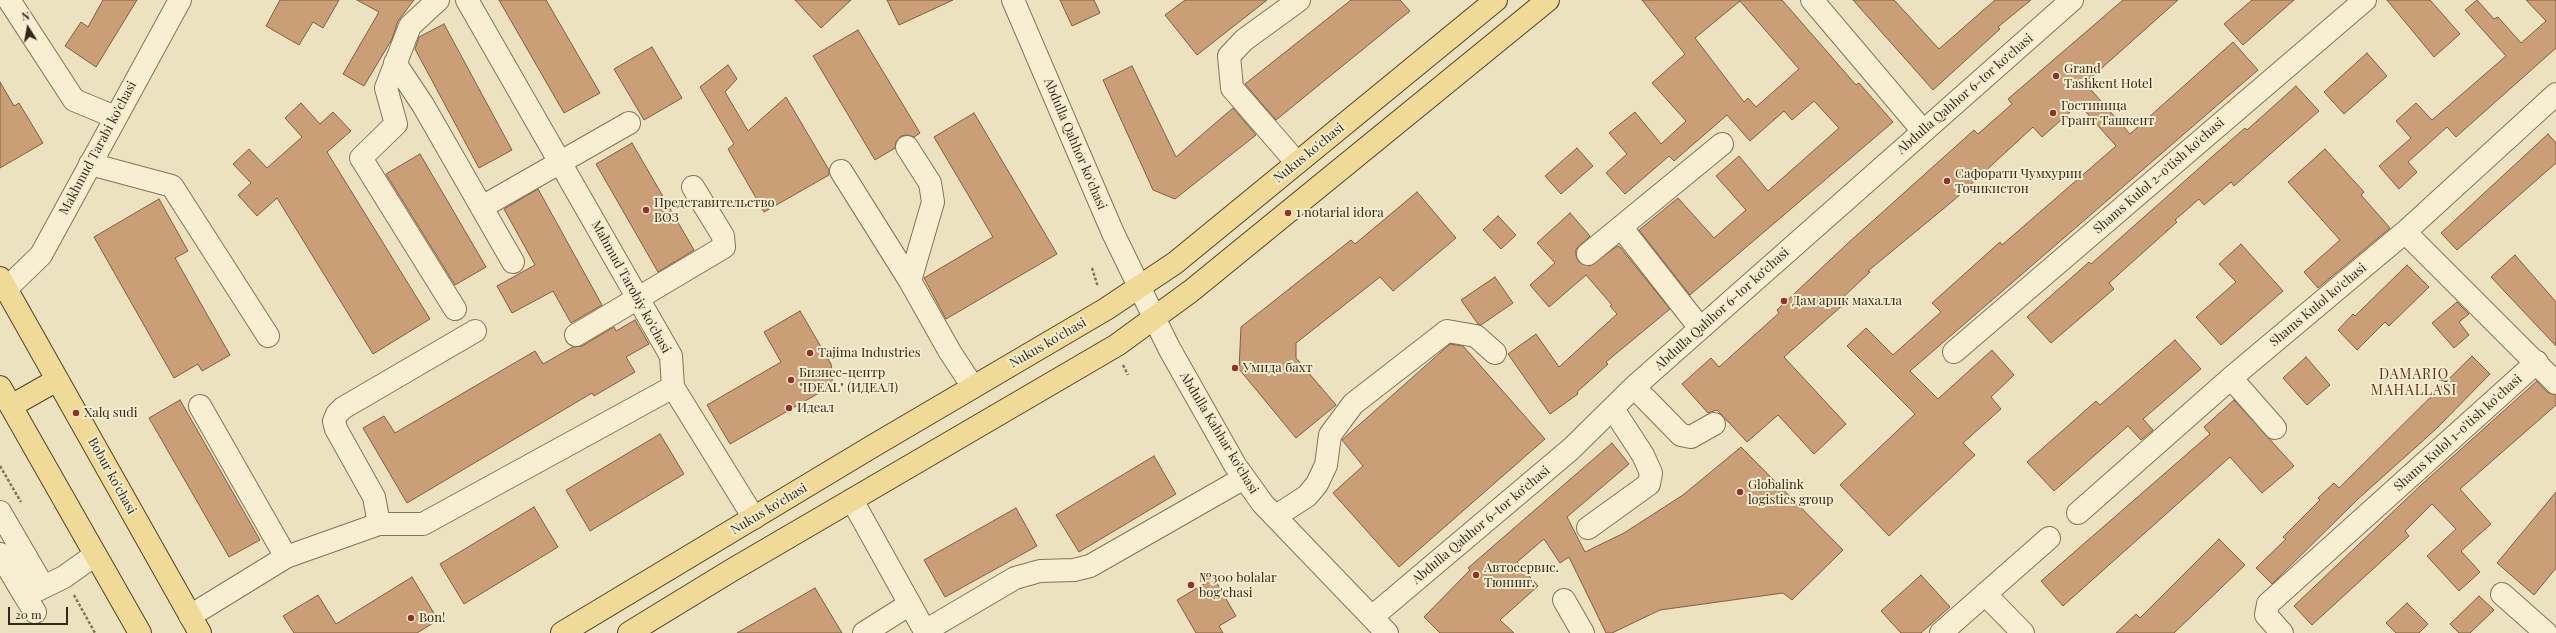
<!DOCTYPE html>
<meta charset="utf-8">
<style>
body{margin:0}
#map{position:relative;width:2556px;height:633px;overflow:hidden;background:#ece2bf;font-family:"Playfair Display",serif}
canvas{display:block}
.north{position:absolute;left:8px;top:8px;width:40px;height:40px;-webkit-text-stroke:3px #f4ecce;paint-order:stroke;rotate:349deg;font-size:11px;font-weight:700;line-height:16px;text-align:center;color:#34291c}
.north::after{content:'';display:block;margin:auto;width:14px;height:18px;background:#34291c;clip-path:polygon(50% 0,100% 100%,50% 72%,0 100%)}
.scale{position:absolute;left:8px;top:607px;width:60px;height:18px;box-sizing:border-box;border:2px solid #34291c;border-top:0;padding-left:5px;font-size:12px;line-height:14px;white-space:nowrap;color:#34291c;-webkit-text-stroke:3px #f4ecce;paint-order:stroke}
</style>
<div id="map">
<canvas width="2556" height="633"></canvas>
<div class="north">N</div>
<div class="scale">20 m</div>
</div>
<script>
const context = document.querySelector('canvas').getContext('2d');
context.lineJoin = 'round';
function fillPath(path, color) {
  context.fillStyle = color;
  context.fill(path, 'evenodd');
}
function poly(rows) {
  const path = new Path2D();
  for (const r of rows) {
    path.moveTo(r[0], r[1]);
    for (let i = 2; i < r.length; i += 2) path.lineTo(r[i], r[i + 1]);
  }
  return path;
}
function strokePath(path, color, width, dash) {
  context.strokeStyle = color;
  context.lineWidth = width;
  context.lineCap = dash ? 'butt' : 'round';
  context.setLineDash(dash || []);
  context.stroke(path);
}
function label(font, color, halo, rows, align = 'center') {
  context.font = font + ' "Playfair Display",serif';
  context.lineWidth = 4;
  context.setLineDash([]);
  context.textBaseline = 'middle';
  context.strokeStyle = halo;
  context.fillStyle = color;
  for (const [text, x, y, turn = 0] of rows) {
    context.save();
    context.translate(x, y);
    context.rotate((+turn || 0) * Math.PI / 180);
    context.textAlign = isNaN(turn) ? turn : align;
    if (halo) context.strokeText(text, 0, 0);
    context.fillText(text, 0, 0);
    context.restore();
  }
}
const building = poly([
 [103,0,137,0,96,67,65,46,81,22,88,27,103,0],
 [280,0,339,0,323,28,313,22,299,45,266,26,280,0],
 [357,0,414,0,398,21,392,39,364,86,343,74,379,12,357,0],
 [499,0,546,0,600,93,564,113,499,0],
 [795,0,851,0,821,28,795,0],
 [887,0,953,0,899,25,887,0],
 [1060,0,1094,0,1100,13,1072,26,1060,0],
 [1185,0,1267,0,1197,55,1165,15,1185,0],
 [1351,0,1400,0,1410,11,1276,120,1245,84,1351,0],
 [1642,0,1782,0,1856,85,1859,83,1893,122,1690,295,1639,230,1678,198,1714,238,1746,210,1716,176,1739,156,1768,191,1839,128,1814,101,1792,120,1784,111,1750,141,1727,115,1674,161,1669,156,1625,194,1606,173,1627,154,1609,133,1635,112,1661,144,1686,121,1652,83,1685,54,1642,0],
 [1740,1,1799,69,1756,107,1748,98,1744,102,1695,38,1740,1],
 [1853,0,1894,0,1939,49,1995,0,2031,0,1998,27,2000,29,1933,90,1853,0],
 [2123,0,2178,0,2085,83,2130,134,2233,42,2258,70,1910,371,1938,399,1992,350,2014,375,1991,397,2001,409,1963,443,1975,455,1889,536,1840,485,1915,414,1847,346,1866,328,1893,355,1941,312,1932,303,2000,242,2002,245,2116,146,2079,104,2042,137,2033,127,1954,200,1868,271,1870,272,1839,301,1843,305,1784,357,1846,424,1814,454,1778,415,1747,442,1717,410,1708,413,1682,384,1711,358,1719,367,1779,313,1777,310,1847,244,1974,130,1978,134,2012,104,2008,99,2123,0],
 [2252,0,2294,0,2243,45,2224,24,2252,0],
 [2387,0,2430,0,2460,34,2434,57,2387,0],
 [2477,0,2494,19,2498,17,2521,43,2546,21,2526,0,2556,0,2556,48,2456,137,2447,127,2408,162,2417,172,2399,189,2379,166,2411,138,2396,121,2416,103,2432,120,2506,56,2465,10,2477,0],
 [444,24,512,150,479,168,415,49,419,37,444,24],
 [858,30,920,133,914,137,907,135,901,136,896,142,895,148,875,160,813,56,858,30],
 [652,47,682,98,644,120,614,69,652,47],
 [2367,53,2387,76,2344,114,2324,92,2367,53],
 [728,65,737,79,725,92,748,131,786,97,829,170,829,175,764,212,728,149,734,144,700,87,728,65],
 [1132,66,1176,157,1233,108,1256,135,1175,199,1153,190,1103,80,1132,66],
 [0,82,14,106,19,103,43,143,0,168,0,82],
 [2296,86,2319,111,2234,186,2231,182,2204,205,2199,199,2175,220,2177,222,2109,283,2114,289,2051,343,2027,317,2089,262,2091,264,2206,162,2245,128,2247,130,2296,86],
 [301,103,320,124,333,112,351,131,327,152,430,319,373,354,277,198,257,216,238,195,251,183,233,164,249,149,267,168,302,137,285,118,301,103],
 [974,113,1057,254,946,319,924,278,993,237,934,137,974,113],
 [2548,134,2556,143,2556,163,2457,250,2441,233,2548,134],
 [632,143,694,250,658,272,596,164,632,143],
 [1577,148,1593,166,1561,194,1545,176,1577,148],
 [2325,149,2364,192,2361,195,2390,228,2318,288,2304,272,2340,240,2288,182,2325,149],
 [420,154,486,267,455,285,386,174,420,154],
 [538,189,602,305,571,323,553,291,512,313,497,286,535,265,504,209,538,189],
 [1417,192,1456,238,1393,291,1380,277,1296,343,1296,358,1336,405,1296,438,1239,369,1241,327,1351,240,1355,244,1417,192],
 [159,199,188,251,175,258,230,355,202,371,198,364,174,378,94,237,159,199],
 [1570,213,1590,236,1576,249,1576,256,1579,262,1590,266,1617,246,1620,247,1670,309,1606,362,1608,364,1577,392,1578,394,1550,414,1508,354,1536,334,1559,367,1617,314,1610,306,1612,305,1586,275,1549,307,1530,285,1555,263,1537,243,1570,213],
 [1498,216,1516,235,1501,249,1483,230,1498,216],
 [2241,244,2283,291,2221,345,2196,317,2236,282,2219,264,2241,244],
 [2515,255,2556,302,2556,346,2491,277,2515,255],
 [2407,265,2429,287,2389,326,2385,322,2357,350,2338,330,2353,314,2355,316,2407,265],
 [1495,277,1513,303,1481,325,1478,324,1461,300,1495,277],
 [2457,302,2469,314,2459,322,2469,335,2454,348,2432,323,2457,302],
 [800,311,831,364,833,377,831,384,826,389,730,444,707,405,781,362,764,332,800,311],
 [635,320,649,344,626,357,635,372,594,396,592,393,407,503,363,428,384,416,395,433,535,351,543,364,573,347,582,346,614,327,616,331,635,320],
 [2175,340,2201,369,2143,419,2153,430,2141,440,2128,426,2054,491,2027,462,2096,401,2100,405,2175,340],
 [1450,344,1463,346,1545,439,1399,567,1333,493,1363,466,1342,440,1450,344],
 [2472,356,2490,374,2436,429,2358,499,2272,584,2256,568,2286,539,2283,537,2320,500,2318,498,2334,483,2339,488,2472,356],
 [2306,357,2330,385,2307,405,2283,378,2306,357],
 [2537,381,2547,392,2556,395,2556,405,2460,489,2491,524,2461,551,2480,572,2459,591,2427,556,2456,529,2432,504,2405,531,2409,536,2312,625,2294,606,2421,485,2537,381],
 [180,400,260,540,229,557,149,418,180,400],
 [2234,400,2294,466,2262,493,2230,457,2063,606,2041,581,2210,434,2204,427,2234,400],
 [660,434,684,474,590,531,566,490,660,434],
 [1612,443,1629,464,1567,517,1585,552,1624,533,1683,495,1741,447,1843,550,1792,600,1783,593,1660,610,1612,633,1606,633,1569,557,1560,563,1544,539,1517,562,1538,586,1500,620,1514,633,1440,633,1424,617,1470,570,1468,568,1612,443],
 [1154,456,1176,494,1079,552,1056,515,1154,456],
 [2556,492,2556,568,2534,595,2497,563,2556,492],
 [534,507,558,547,464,604,440,564,534,507],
 [1016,508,1037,546,945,597,924,560,1016,508],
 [2219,539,2245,565,2174,633,2116,633,2136,614,2140,618,2219,539],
 [1921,575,1950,607,1921,633,1901,633,1881,611,1921,575],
 [412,577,438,620,417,633,294,633,283,616,318,595,336,624,412,577],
 [1214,578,1236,616,1219,626,1223,633,1196,633,1177,600,1214,578],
 [815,588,842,633,737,633,815,588],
 [2479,596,2494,610,2470,633,2459,633,2450,624,2479,596],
 [2407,603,2428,624,2419,633,2396,633,2386,623,2407,603]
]);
fillPath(building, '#ca9e76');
strokePath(building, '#835e3f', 1);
const minor = poly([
 [9,0,74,100,115,117],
 [438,0,410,26,386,88,396,124,361,158,455,309],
 [467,0,671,356,673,387,754,518],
 [1013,0,1113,233,1169,348,1235,465,1263,504,1387,633],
 [1812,0,1923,131],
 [395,63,423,105,513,262],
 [907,147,930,183,933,202,910,281,950,352,973,387],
 [1297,163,1232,88,1229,56,1244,40,1299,0],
 [90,164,172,186,268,336],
 [841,171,910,281],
 [482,207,629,123],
 [1621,227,1700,328],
 [2405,232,2556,383],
 [1588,254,1722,144],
 [6,289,41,255,180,0],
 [576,335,724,247,723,236,693,187],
 [1954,352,2365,0],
 [2231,378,2275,428],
 [1634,387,1681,435,1691,437,1714,424],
 [200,406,286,557],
 [852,500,926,633],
 [0,512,43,586],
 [2078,513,2231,378,2405,232,2556,94],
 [1276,516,1307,496,1317,484,1326,465,1330,435,1353,404,1447,331,1476,336,1495,353],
 [379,524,374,497,336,429,334,421,337,414,343,408,475,331],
 [1588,528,1649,484,1651,473,1643,455,1613,409],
 [0,554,25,596,64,577,95,555],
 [1985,594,2023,633],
 [2502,594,2546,633],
 [25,596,35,612],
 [1564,600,1583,633],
 [190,616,286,557,379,524,423,524,673,387],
 [1372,617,1571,449,1634,387,2072,0],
 [925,631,1015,578,1040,571,1074,570,1090,566,1244,478],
 [864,633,910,604],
 [1941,633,2049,538],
 [2282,633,2266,615,2268,604,2537,362]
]);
const major = poly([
 [0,278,200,633],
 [0,387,140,633],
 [11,406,57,380],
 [562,633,873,446,1106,309,1175,263,1496,0],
 [629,633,732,570,1117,345,1191,291,1548,0]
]);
strokePath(minor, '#847358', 24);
strokePath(major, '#52412c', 24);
strokePath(poly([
 [1092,268,1098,287],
 [1123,365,1128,375],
 [0,466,21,502],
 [74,595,95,633]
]), '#847358', 2.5, [3, 2]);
strokePath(minor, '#f8efd2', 22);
strokePath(major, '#f0da97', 22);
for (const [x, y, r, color] of [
 [2056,76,4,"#92302a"],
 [2053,113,4,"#92302a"],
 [1947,181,4,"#92302a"],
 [646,210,4,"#92302a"],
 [1288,213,4,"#92302a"],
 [1784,301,4,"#92302a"],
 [810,353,4,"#92302a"],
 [1235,368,4,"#92302a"],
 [791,380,4,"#92302a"],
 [789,408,4,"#92302a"],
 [76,413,4,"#92302a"],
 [1740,492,4,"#92302a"],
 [1476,575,4,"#92302a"],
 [1191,585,4,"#92302a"],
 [411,618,4,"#92302a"]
]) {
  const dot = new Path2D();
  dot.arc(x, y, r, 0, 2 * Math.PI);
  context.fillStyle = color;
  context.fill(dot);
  strokePath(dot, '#f4ecce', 1.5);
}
label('13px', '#34291c', '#f4ecce', [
 ["Grand",2064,69],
 ["Tashkent Hotel",2064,84],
 ["Гостиница",2061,106],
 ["Грант Ташкент",2061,121],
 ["Сафорати Чумхурии",1955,174],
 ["Точикистон",1955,189],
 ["Представительство",654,203],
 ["ВОЗ",654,218],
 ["1 notarial idora",1296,213],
 ["Дам арик махалла",1792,301],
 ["Tajima Industries",818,353],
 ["Умида бахт",1243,368],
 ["Бизнес-центр",799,373],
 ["\"IDEAL\" (ИДЕАЛ)",799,388],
 ["Идеал",797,408],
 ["Xalq sudi",84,413],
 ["Globalink",1748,485],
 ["logistics group",1748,500],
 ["Автосервис.",1484,568],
 ["Тюнинг.",1484,583],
 ["№300 bolalar",1199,578],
 ["bog'chasi",1199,593],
 ["Bon!",419,618]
], 'left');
label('13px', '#34291c', '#f4ecce', [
 ["Abdulla Qahhor 6-tor koʻchasi",1965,94,-41],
 ["Abdulla Qahhor ko'chasi",1075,144,67],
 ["Makhmud Tarabi ko'chasi",98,148,-62],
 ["Nukus ko'chasi",1309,153,-39],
 ["Shams Kulol 2-o'tish ko'chasi",2159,176,-41],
 ["Mahmud Tarobiy ko'chasi",631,287,61],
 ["Shams Kulol ko'chasi",2318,305,-40],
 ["Abdulla Qahhor 6-tor koʻchasi",1722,309,-42],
 ["Nukus ko'chasi",1048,343,-30],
 ["Abdulla Kahhar ko'chasi",1219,433,59],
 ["Shams Kulol 1-o'tish ko'chasi",2458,433,-42],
 ["Bobur ko'chasi",112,476,61],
 ["Nukus ko'chasi",769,509,-31],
 ["Abdulla Qahhor 6-tor koʻchasi",1481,525,-40]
]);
context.letterSpacing = '1px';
label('14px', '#602f1d', '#f4ecce', [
 ["DAMARIQ",2414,375],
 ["MAHALLASI",2414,391]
]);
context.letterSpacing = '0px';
</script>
